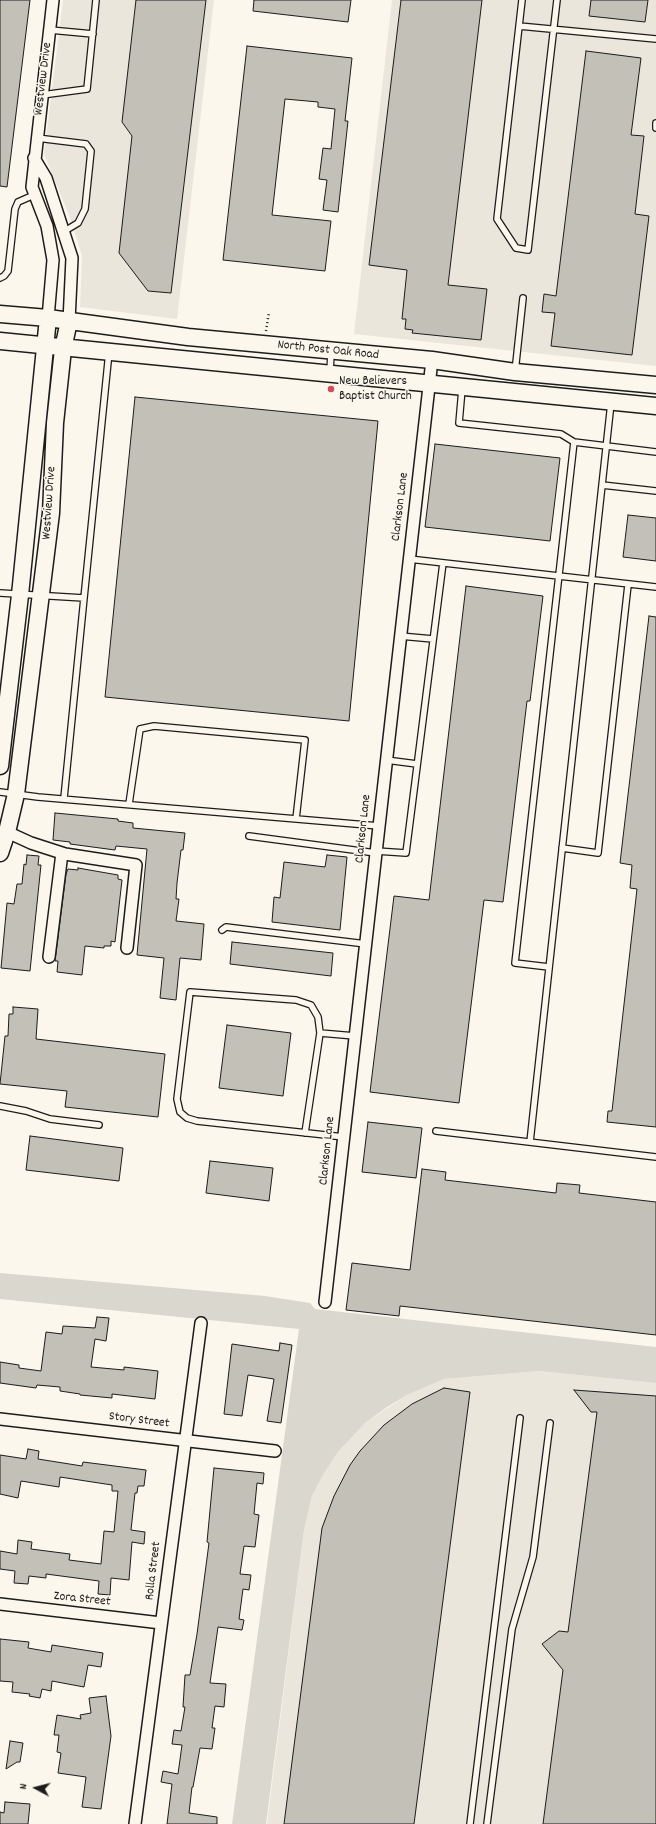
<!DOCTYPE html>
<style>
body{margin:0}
#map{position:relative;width:656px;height:1824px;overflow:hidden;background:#fbf7ec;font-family:Dekko,sans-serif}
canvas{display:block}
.north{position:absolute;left:16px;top:1768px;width:40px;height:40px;-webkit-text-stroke:3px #fbf7ec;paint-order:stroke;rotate:277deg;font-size:11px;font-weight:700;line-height:16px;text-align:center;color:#1c1c1c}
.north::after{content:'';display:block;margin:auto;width:14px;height:18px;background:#1c1c1c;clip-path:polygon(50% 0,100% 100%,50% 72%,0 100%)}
</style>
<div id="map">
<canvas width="656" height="1824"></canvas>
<div class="north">N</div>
</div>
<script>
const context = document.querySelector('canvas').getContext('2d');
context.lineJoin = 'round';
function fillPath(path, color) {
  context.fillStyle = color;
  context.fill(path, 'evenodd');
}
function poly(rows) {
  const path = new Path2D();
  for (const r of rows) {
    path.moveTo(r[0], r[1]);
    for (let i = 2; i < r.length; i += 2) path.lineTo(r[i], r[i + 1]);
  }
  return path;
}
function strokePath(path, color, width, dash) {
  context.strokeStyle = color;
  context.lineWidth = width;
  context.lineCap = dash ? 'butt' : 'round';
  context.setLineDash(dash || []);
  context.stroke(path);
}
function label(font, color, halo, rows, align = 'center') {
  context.font = font + ' Dekko,sans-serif';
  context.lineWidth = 3;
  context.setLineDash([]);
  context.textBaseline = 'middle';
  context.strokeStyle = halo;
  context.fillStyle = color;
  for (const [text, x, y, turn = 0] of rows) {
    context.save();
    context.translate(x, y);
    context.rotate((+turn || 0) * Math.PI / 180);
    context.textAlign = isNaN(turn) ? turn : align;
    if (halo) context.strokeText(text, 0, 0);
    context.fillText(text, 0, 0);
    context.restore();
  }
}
fillPath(poly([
 [63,0,214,0,177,319,80,307,82,256,70,218,44,154],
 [392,0,656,0,656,366,354,334],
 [539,1371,656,1383,656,1824,267,1824,304,1530,312,1496,323,1475,338,1452,365,1423,407,1395,444,1379]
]), '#eae6dc');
fillPath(poly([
 [0,1273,265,1296,310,1303,315,1309,656,1347,656,1383,539,1371,444,1379,407,1395,387,1407,365,1423,338,1452,323,1475,312,1496,304,1530,266,1824,232,1824,299,1329,0,1299]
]), '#dad7ce');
const building = poly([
 [0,0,30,0,7,187,0,186,0,0],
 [136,0,206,0,171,293,148,291,119,253,132,136,122,122,136,0],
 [254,0,351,0,348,22,253,11,254,0],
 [401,0,482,0,448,285,487,289,481,340,412,333,413,330,405,329,406,319,402,319,407,270,369,265,401,0],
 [591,0,648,0,645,22,589,16,591,0],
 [247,46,352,58,345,121,348,121,338,212,323,210,327,180,319,179,323,148,331,149,335,109,318,107,318,102,285,99,272,215,331,221,325,271,223,260,247,46],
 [586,51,641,58,631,135,644,136,635,214,649,216,632,355,551,346,555,313,542,312,544,294,556,296,586,51],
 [135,397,378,421,349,721,105,697,135,397],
 [435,444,560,458,550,541,425,527,435,444],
 [628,515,656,518,656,561,623,557,628,515],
 [466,586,543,596,530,701,527,701,503,902,484,900,459,1103,370,1092,394,896,429,900,466,586],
 [649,616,656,617,656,1127,607,1122,608,1111,612,1111,637,889,630,888,632,865,620,863,649,616],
 [55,813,118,819,118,821,133,823,133,828,185,833,183,850,181,850,177,883,176,899,179,899,176,921,204,924,201,960,180,958,176,1000,160,998,164,958,137,955,147,849,116,846,115,850,70,844,70,842,53,840,55,813],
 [27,855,39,856,38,865,41,865,30,971,1,968,7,903,14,904,17,884,22,884,24,864,26,865,27,855],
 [327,855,347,857,340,930,272,922,274,897,280,898,284,862,325,867,327,855],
 [78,868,118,875,118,879,122,880,115,942,111,941,111,946,104,946,104,948,85,946,82,975,57,972,58,961,55,961,66,874,68,869,78,870,78,868],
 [232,942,333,953,331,976,230,964,232,942],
 [13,1007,38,1009,36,1039,165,1054,158,1117,65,1107,67,1091,0,1084,5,1036,8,1036,9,1014,13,1014,13,1007],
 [227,1025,291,1033,283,1096,219,1088,227,1025],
 [368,1122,422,1128,416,1178,362,1172,368,1122],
 [30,1136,123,1148,119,1181,26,1170,30,1136],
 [210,1161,273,1168,269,1201,206,1193,210,1161],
 [422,1169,446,1172,445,1180,556,1193,557,1183,580,1185,579,1193,656,1202,656,1335,400,1306,399,1316,346,1310,352,1263,410,1270,422,1169],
 [97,1317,109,1318,106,1341,95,1339,91,1367,124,1370,124,1367,158,1371,155,1399,112,1394,112,1398,80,1395,80,1394,60,1391,60,1387,37,1385,36,1388,0,1383,0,1362,19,1365,19,1368,41,1371,46,1332,62,1334,63,1326,95,1328,97,1317],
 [280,1343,292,1345,281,1423,267,1421,274,1379,248,1375,242,1416,224,1414,232,1344,279,1351,280,1343],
 [444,1388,470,1392,414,1824,284,1824,322,1528,334,1496,350,1465,360,1451,384,1425,412,1404,444,1388],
 [574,1390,656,1396,656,1824,543,1824,563,1670,542,1644,559,1631,568,1632,597,1412,591,1412,574,1390],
 [28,1449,39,1451,38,1459,82,1466,83,1462,146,1470,144,1486,138,1486,137,1493,135,1493,131,1530,145,1532,144,1544,132,1542,129,1580,111,1578,110,1595,98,1594,99,1581,46,1574,46,1578,29,1576,28,1584,14,1583,15,1571,0,1569,0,1551,17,1554,18,1540,32,1542,31,1549,70,1554,69,1560,101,1564,104,1531,114,1532,118,1491,112,1491,112,1485,60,1477,59,1487,21,1481,18,1498,0,1494,0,1455,26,1459,28,1449],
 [214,1468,264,1473,263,1484,257,1483,254,1514,259,1515,255,1547,244,1546,240,1574,251,1575,249,1590,243,1589,239,1619,244,1620,242,1630,218,1627,210,1683,226,1684,224,1707,215,1706,212,1728,215,1728,212,1749,200,1748,193,1787,192,1787,189,1813,217,1817,217,1824,167,1824,172,1784,161,1782,163,1771,178,1774,182,1745,172,1744,174,1730,181,1731,185,1707,183,1707,185,1675,190,1675,197,1634,209,1543,207,1542,214,1468],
 [0,1639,29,1642,28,1648,51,1652,52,1645,103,1653,101,1667,88,1665,84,1687,52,1681,51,1691,42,1689,40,1698,29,1696,30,1694,12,1692,13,1682,0,1681,0,1639],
 [106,1696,111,1736,101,1809,82,1807,86,1777,58,1773,61,1753,57,1752,59,1735,54,1735,57,1715,81,1719,80,1715,91,1713,89,1698,106,1696],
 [10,1741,23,1743,20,1762,17,1762,6,1769,10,1741],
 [5,1802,30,1804,28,1824,0,1824,0,1812,4,1813,5,1802]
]);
fillPath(building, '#c3c0b8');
strokePath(building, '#1c1c1c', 1);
const lane = poly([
 [522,0,497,219,516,248,528,250,557,0],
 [519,26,656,39],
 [50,30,93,34],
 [42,95,87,89,96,0],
 [656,123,656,128],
 [37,138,86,144,91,151,85,209,78,223,63,232],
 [0,278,4,276,8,271,15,209,18,202,34,195],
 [330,372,331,353],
 [515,372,523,298],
 [462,389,459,423,561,434,574,442,656,452],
 [602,485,656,491],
 [409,559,656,587],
 [0,593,84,598,64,798],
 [84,598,109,352],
 [400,636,433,639],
 [386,760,417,764],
 [0,792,38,797,379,826],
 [129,804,140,729,154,726,305,740,296,819],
 [249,836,376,853],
 [562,848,598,853,628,585],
 [376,851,406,853,443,563],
 [222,930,226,927,366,944],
 [549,967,515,963,574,442],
 [320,1033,355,1036],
 [0,1106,26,1111,50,1119,99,1125],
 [436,1131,656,1157],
 [305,1133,320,1033,318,1017,311,1005,296,1000,190,992,177,1099,180,1112,187,1118,197,1121,344,1137],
 [530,1142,611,403],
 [470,1824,520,1418],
 [487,1824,512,1629,533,1557,550,1423]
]);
const street = poly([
 [34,158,46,178,72,258,69,321],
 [48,318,53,260,47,226,32,187,53,0],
 [7,832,31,843,65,854,136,865,127,948],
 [49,957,62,853],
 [325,1302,432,360],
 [0,1419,275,1451],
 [0,1604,161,1623],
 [135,1824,201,1323]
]);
const secondary = poly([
 [0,314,48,318,188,337,432,360,515,372,656,385],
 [0,341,656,406],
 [0,766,20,595,48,318],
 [0,853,7,832,16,794,51,513,55,423,63,349,69,321]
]);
strokePath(lane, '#1c1c1c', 8);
strokePath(street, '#1c1c1c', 14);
strokePath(secondary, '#1c1c1c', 19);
strokePath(poly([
 [266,331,269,312]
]), '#1c1c1c', 2.5, [1, 3]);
strokePath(lane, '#fbf7ec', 5.5);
strokePath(street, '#fbf7ec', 11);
strokePath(secondary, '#fbf7ec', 16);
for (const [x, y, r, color] of [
 [331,389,4,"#d1495b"]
]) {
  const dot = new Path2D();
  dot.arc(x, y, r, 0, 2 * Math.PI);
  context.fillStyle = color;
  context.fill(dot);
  strokePath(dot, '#fbf7ec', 1.5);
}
label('13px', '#1c1c1c', '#fbf7ec', [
 ["Westview Drive",44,79,-83],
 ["North Post Oak Road",328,351,6],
 ["Westview Drive",50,503,-86],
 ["Clarkson Lane",401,507,-83],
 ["Clarkson Lane",364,829,-84],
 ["Clarkson Lane",328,1151,-84],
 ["Story Street",139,1421,7],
 ["Rolla Street",154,1571,-83],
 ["Zora Street",82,1600,6]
]);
label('13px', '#1c1c1c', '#fbf7ec', [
 ["New Believers",339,382],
 ["Baptist Church",339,397]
], 'left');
</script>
